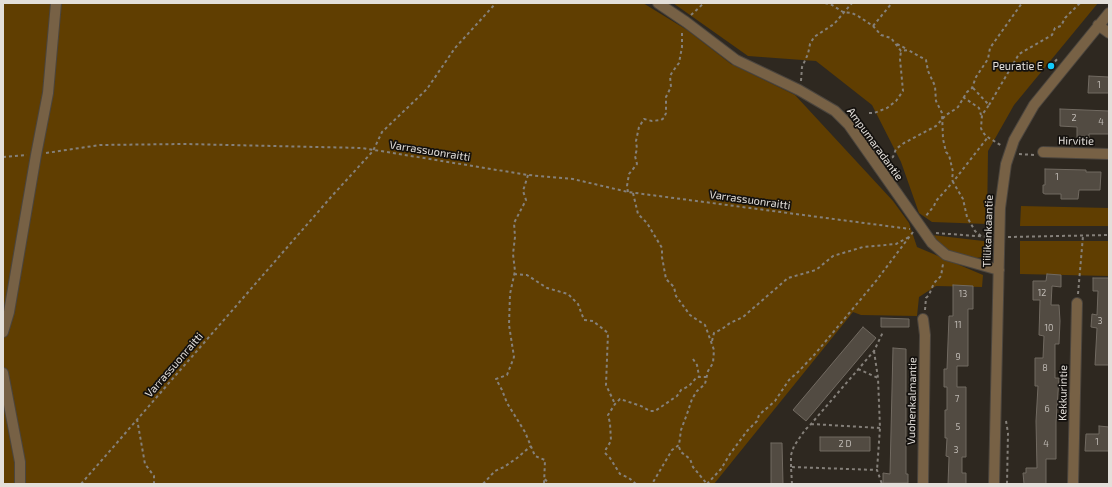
<!DOCTYPE html>
<style>
body{margin:0}
#map{position:relative;width:1112px;height:487px;overflow:hidden;background:#2e2820;font-family:"Exo 2",sans-serif}
canvas{display:block}
.frame{position:absolute;inset:0;border:4px solid #e3dfda;pointer-events:none}
</style>
<div id="map">
<canvas width="1112" height="487"></canvas>
<div class="frame"></div>
</div>
<script>
const context = document.querySelector('canvas').getContext('2d');
context.lineJoin = 'round';
function fillPath(path, color) {
  context.fillStyle = color;
  context.fill(path, 'evenodd');
}
function poly(rows) {
  const path = new Path2D();
  for (const r of rows) {
    path.moveTo(r[0], r[1]);
    for (let i = 2; i < r.length; i += 2) path.lineTo(r[i], r[i + 1]);
  }
  return path;
}
function strokePath(path, color, width, dash) {
  context.strokeStyle = color;
  context.lineWidth = width;
  context.lineCap = dash ? 'butt' : 'round';
  context.setLineDash(dash || []);
  context.stroke(path);
}
function label(font, color, halo, rows, align = 'center') {
  context.font = font + ' "Exo 2",sans-serif';
  context.lineWidth = 3.5;
  context.setLineDash([]);
  context.textBaseline = 'middle';
  context.strokeStyle = halo;
  context.fillStyle = color;
  for (const [text, x, y, turn = 0] of rows) {
    context.save();
    context.translate(x, y);
    context.rotate((+turn || 0) * Math.PI / 180);
    context.textAlign = isNaN(turn) ? turn : align;
    if (halo) context.strokeText(text, 0, 0);
    context.fillText(text, 0, 0);
    context.restore();
  }
}
fillPath(poly([
 [3,3,643,3,687,30,731,64,795,95,893,201,909,223,917,247,983,275,982,287,936,286,919,297,917,316,861,315,853,312,714,484,3,484],
 [673,3,1098,3,1014,105,988,151,987,224,932,222,919,213,901,162,872,105,816,61,748,56],
 [1021,206,1109,208,1109,226,1020,226],
 [932,235,992,242,991,251,987,256,977,258,946,251],
 [1020,241,1109,241,1109,276,1020,274]
]), '#603e01');
const building = poly([
 [1089,76,1109,77,1109,93,1088,93,1089,76],
 [1060,109,1109,111,1109,134,1089,134,1089,141,1077,141,1077,127,1060,126,1060,109],
 [1045,169,1086,170,1086,172,1101,172,1100,190,1079,190,1078,199,1061,199,1061,194,1045,194,1043,193,1043,185,1045,185,1045,169],
 [1047,274,1061,275,1061,287,1052,286,1051,305,1059,305,1060,321,1059,344,1055,344,1055,378,1059,378,1056,422,1056,459,1046,459,1046,484,1024,484,1023,473,1026,473,1026,468,1037,468,1036,421,1038,386,1035,386,1035,358,1043,358,1044,336,1039,335,1040,300,1033,300,1033,281,1046,281,1047,274],
 [1093,278,1109,278,1109,365,1095,365,1097,328,1091,327,1092,314,1097,315,1098,291,1093,291,1093,278],
 [953,285,973,286,973,309,968,309,968,366,957,366,957,387,966,387,966,457,962,457,962,473,966,473,966,484,948,484,949,457,946,456,947,438,945,438,945,410,947,410,947,387,944,387,944,369,947,369,949,316,953,316,953,285],
 [881,318,909,319,909,327,881,327,881,318],
 [863,327,876,338,806,421,793,410,863,327],
 [893,348,906,349,906,474,908,474,908,483,883,483,883,473,890,474,893,348],
 [1099,426,1109,427,1109,451,1085,451,1086,434,1099,434,1099,426],
 [820,437,870,437,870,451,820,451,820,437],
 [771,443,782,443,783,484,771,484,771,443]
]);
fillPath(building, '#524b42');
strokePath(building, '#716a61', 1);
const minor = poly([
 [658,3,686,22,736,60,799,90,835,111,849,125,932,243,946,255,999,270],
 [1098,25,1109,33],
 [1043,152,1109,154],
 [3,332,9,312,36,155,48,93,56,3],
 [3,373,20,462,20,484],
 [923,484,925,335,923,319],
 [994,484,1000,208,1006,164,1014,140,1034,105,1109,13],
 [1073,484,1077,303]
]);
strokePath(minor, '#4b453e', 12);
strokePath(poly([
 [825,3,832,5,843,12,852,13,858,16,873,26,881,35,891,38,901,51,908,50,926,60,928,71,935,86,936,101,942,113,943,139,946,152,949,155,953,172,952,179,953,182,936,201,934,206,925,217],
 [691,15,704,3],
 [873,26,892,3],
 [897,44,907,49],
 [1051,66,1059,57],
 [801,81,802,67,808,54,810,44,814,37,834,24,852,3],
 [973,88,989,105,982,115,981,128,982,131,986,136,1002,146],
 [963,97,979,108,981,115],
 [989,105,1019,54,1052,35,1055,28,1061,26,1065,18,1080,3],
 [869,113,874,113,887,108,896,101,903,91,900,59,901,51],
 [46,153,100,145,185,144,362,148,528,175,573,179,628,192,910,229],
 [1019,154,1034,155],
 [3,157,27,155],
 [887,161,893,157,896,149,904,143,936,126,946,115,954,110,958,107,967,92,972,88,976,77,988,59,990,48,1022,3],
 [528,175,523,191,526,200,514,223,515,237,513,254,515,271,510,294,509,325,514,357,507,375,496,379,502,390,507,403,525,432,535,456,545,460,544,484],
 [628,192,627,186,629,174,637,164,635,156,637,149,636,141,639,127,644,119,652,121,661,120,664,118,666,113,666,97,671,87,670,76,673,71,679,63,682,47,682,30],
 [633,193,638,214,647,223,662,248,662,257,666,279,674,287,676,296,690,315,705,325,714,350,713,363,708,371,705,384,697,391,692,399,687,414,681,430,679,445,672,450,652,484],
 [936,233,990,237],
 [981,236,975,231,967,217,963,199,953,182,988,137],
 [1008,237,1109,235],
 [514,274,527,275,547,288,568,294,578,304,584,320,593,321,608,333,606,385,615,404],
 [1078,294,1083,236],
 [925,310,926,298,929,295,934,283,941,276,943,264],
 [712,341,714,333,722,329,730,323,743,317,788,278,816,270,833,256,863,247,896,244,909,237],
 [874,351,878,378,880,428,877,470],
 [693,359,697,365,699,376],
 [858,369,878,378],
 [137,419,145,464,154,476,154,484],
 [1006,421,1008,433,1007,484],
 [811,424,880,428],
 [679,447,681,452,690,459,693,467,707,484],
 [791,467,791,455,794,446,805,430,811,424,874,351,883,332],
 [545,479,549,484],
 [81,484,331,197,373,151,382,132,427,89,455,48,496,3],
 [483,484,495,471,504,467,517,458,531,446],
 [636,484,629,478,620,474,610,458,605,453,606,449,611,441,610,423,608,415,615,404,620,399,641,406,650,411,655,411,677,396,681,390,689,386,697,377,706,377],
 [707,484,721,469,730,454,747,431,757,421,759,415,775,401,789,380,798,372,815,354,876,281,913,232],
 [792,484,791,467,877,470,882,484]
]), '#85807a', 2, [3, 3]);
strokePath(minor, '#776145', 10);
for (const [x, y, r, color] of [
 [1051,66,4,"#12cafb"]
]) {
  const dot = new Path2D();
  dot.arc(x, y, r, 0, 2 * Math.PI);
  context.fillStyle = color;
  context.fill(dot);
  strokePath(dot, '#14110e', 1.5);
}
label('9px', '#bfbab4', null, [
 ["1",1099,85],
 ["2",1074,118],
 ["4",1101,122],
 ["1",1057,177],
 ["12",1042,293],
 ["13",963,294],
 ["3",1100,321],
 ["11",958,325],
 ["10",1049,328],
 ["9",958,357],
 ["8",1045,368],
 ["7",957,399],
 ["6",1047,409],
 ["5",958,427],
 ["1",1097,442],
 ["2 D",845,444],
 ["4",1046,444],
 ["3",956,450]
]);
label('11px', '#e3dfda', '#14110e', [
 ["Peuratie E",1043,66]
], 'right');
label('11px', '#e3dfda', '#14110e', [
 ["Hirvitie",1076,141,1],
 ["Ampumaradantie",875,144,54],
 ["Varrassuonraitti",430,151,9],
 ["Varrassuonraitti",750,200,8],
 ["Tiilikankaantie",988,231,-88],
 ["Varrassuonraitti",174,365,-49],
 ["Kekkurintie",1063,393,-89],
 ["Vuohenkalmantie",912,401,-89]
]);
</script>
